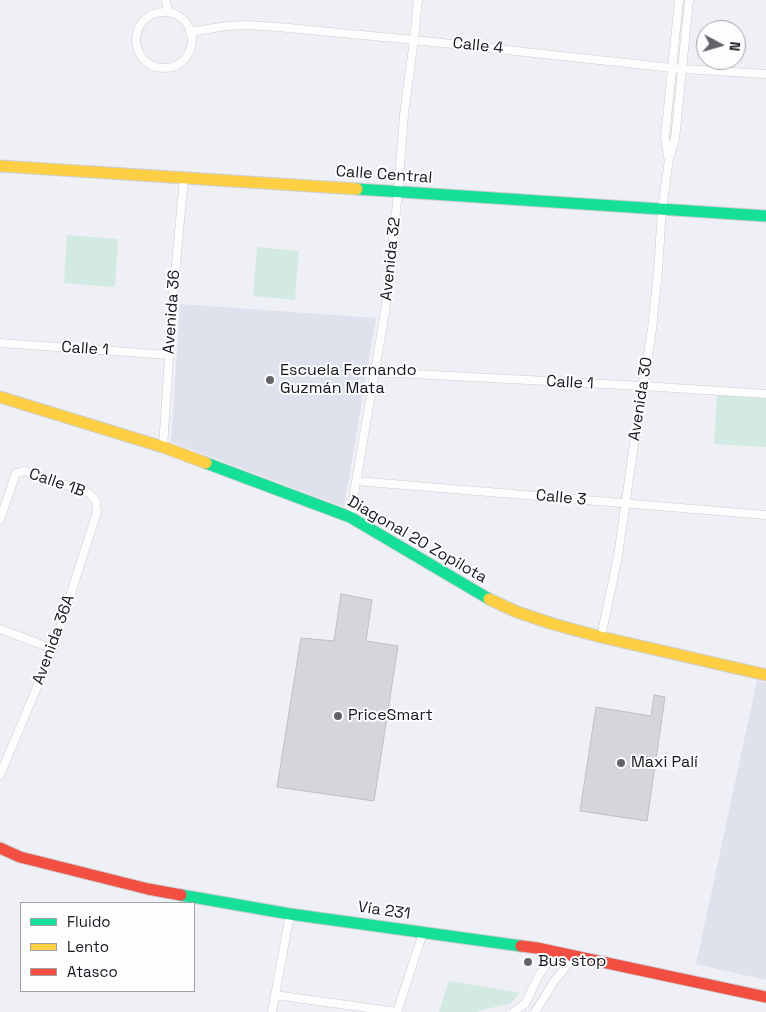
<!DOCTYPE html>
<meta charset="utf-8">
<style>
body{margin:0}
#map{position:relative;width:766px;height:1012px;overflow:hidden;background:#eff0f6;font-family:"Space Grotesk",sans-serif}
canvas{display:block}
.legend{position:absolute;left:20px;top:902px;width:175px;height:90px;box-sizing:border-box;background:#fcfdff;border:1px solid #a0a1a3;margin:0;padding:6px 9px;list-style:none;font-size:15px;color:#16171a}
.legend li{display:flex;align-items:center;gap:10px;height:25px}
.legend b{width:25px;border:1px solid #a0a1a3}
.north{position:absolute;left:696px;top:20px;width:50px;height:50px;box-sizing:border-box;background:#fcfdff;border:1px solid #a0a1a3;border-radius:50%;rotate:96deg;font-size:14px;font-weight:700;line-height:20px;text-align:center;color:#16171a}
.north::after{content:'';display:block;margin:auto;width:18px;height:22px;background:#626367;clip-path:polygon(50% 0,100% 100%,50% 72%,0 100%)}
</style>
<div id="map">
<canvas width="766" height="1012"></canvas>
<ul class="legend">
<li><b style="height:6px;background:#16e098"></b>Fluido</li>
<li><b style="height:6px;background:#ffcf43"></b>Lento</li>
<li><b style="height:6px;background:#f24e42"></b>Atasco</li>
</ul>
<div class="north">N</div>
</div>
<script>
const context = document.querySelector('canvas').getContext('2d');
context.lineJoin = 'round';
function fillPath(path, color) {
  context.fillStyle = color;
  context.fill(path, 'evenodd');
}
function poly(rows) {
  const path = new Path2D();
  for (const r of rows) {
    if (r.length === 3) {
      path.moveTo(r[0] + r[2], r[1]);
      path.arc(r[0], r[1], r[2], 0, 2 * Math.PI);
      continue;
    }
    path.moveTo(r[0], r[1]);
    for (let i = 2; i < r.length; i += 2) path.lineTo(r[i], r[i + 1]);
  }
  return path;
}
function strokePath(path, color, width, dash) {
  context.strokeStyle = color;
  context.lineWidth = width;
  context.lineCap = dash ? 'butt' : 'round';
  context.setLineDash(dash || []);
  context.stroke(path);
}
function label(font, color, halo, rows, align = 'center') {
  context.font = font + ' "Space Grotesk",sans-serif';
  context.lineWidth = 4;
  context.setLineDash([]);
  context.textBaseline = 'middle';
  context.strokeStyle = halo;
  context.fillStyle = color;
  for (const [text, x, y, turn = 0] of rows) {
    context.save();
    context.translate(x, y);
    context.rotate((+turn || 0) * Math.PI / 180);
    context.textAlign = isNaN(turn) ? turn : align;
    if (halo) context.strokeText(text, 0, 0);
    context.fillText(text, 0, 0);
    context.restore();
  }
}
fillPath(poly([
 [180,304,376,318,344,507,171,442],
 [757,680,766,683,766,980,696,964]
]), '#dfe2ed');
fillPath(poly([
 [67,235,118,239,115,287,64,283],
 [257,247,299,251,295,300,253,296],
 [717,394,766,397,766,447,714,444],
 [449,981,520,993,511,1003,475,1012,439,1012]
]), '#d2eae1');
const building = poly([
 [341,594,372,600,366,641,398,646,374,801,277,787,301,638,334,641,341,594],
 [654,695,665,697,647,821,580,811,596,707,651,716,654,695]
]);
fillPath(building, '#d5d6da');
strokePath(building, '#bfbfc3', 1);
const street = poly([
 [166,0,168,12],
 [164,40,28],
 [190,32,227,26,246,25,278,27,414,40,682,69,766,74],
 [668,157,665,138,679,0],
 [0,343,169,355],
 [375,372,643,386,766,394],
 [163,447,173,296,184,178],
 [356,481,766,515],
 [350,517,385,312,398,193,404,114,414,40,418,0],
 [0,520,16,473,25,471,89,493,96,501,97,512,53,649,0,775],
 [0,629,53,649],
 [601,637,618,556,634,444,652,329,658,271,662,209,669,159,675,139,689,0],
 [275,995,397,1012],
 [272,1012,290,914],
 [397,1012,423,933],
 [513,1012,525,1004,539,975,556,951],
 [535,1012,555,980,575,956]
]);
const fast = poly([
 [357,189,766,216],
 [206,463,350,517,489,599],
 [181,895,290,914,521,946]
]);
const slow = poly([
 [0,166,357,189],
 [0,397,163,447,206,463],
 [489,599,517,612,553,624,601,637,766,675]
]);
const jam = poly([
 [0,848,20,857,148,889,181,895],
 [521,946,537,948,766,997]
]);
strokePath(street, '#cccdd1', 9);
strokePath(fast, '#cccdd1', 13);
strokePath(slow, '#cccdd1', 13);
strokePath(jam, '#cccdd1', 13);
strokePath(street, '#fdfdfe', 8);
strokePath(fast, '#16e098', 11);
strokePath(slow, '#ffcf43', 11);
strokePath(jam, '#f24e42', 11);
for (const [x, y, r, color] of [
 [270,380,5,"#626367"],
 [338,716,5,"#626367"],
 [621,763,5,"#626367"],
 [528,962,5,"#626367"]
]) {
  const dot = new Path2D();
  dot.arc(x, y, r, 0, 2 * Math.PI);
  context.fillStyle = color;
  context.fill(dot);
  strokePath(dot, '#fcfdff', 2);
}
label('16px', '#16171a', '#fcfdff', [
 ["Calle 4",478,46,6],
 ["Calle Central",384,175,4],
 ["Avenida 32",391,259,-84],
 ["Avenida 36",172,312,-86],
 ["Calle 1",85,349,4],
 ["Calle 1",570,383,3],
 ["Avenida 30",641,399,-81],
 ["Calle 1B",57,483,19],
 ["Calle 3",561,498,5],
 ["Diagonal 20 Zopilota",417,540,30],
 ["Avenida 36A",54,640,-70],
 ["Vía 231",384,911,8]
]);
label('16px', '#16171a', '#fcfdff', [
 ["Escuela Fernando",280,371],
 ["Guzmán Mata",280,389],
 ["PriceSmart",348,716],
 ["Maxi Palí",631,763],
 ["Bus stop",538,962]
], 'left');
</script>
